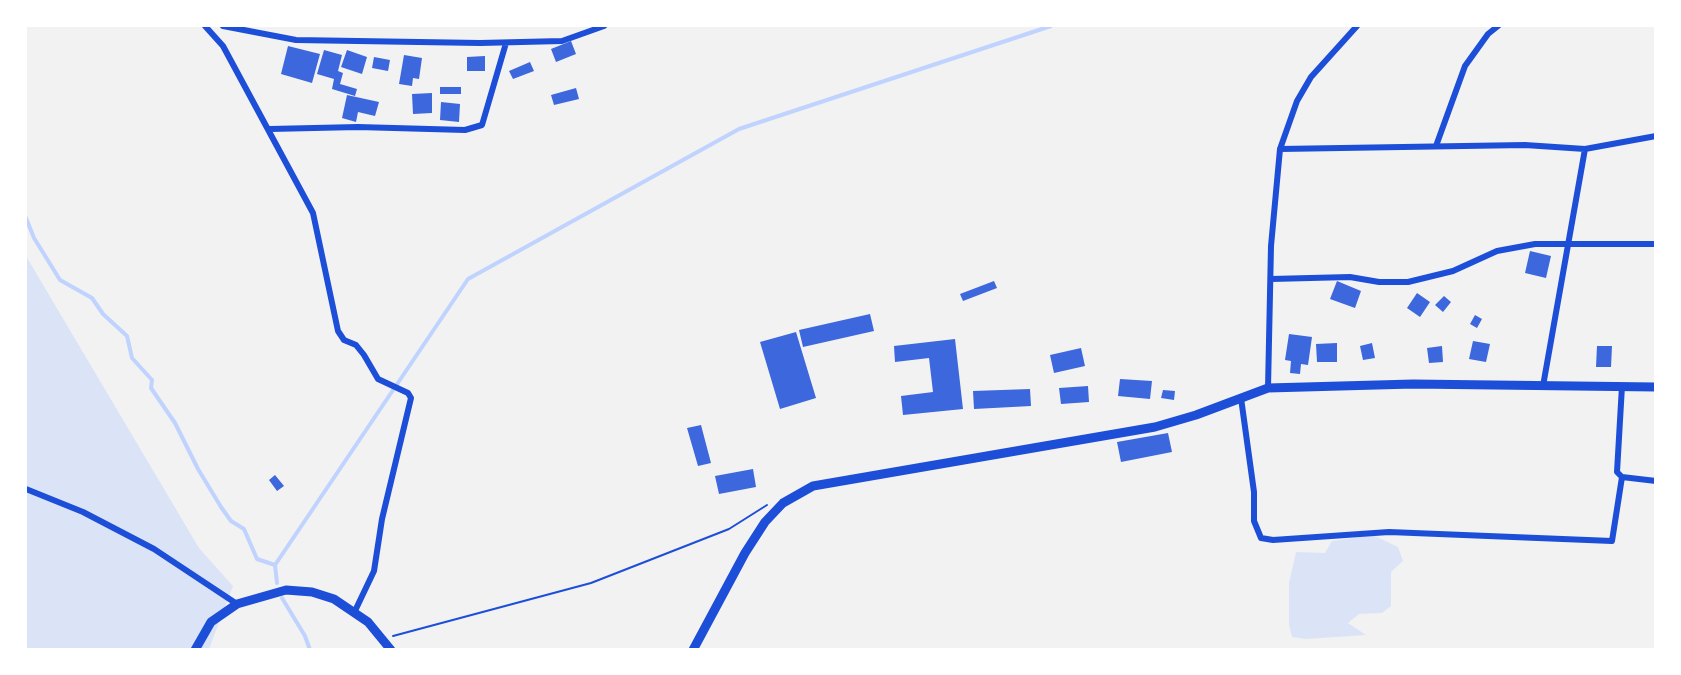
<!DOCTYPE html>
<style>
body{margin:0}
#map{position:relative;width:1681px;height:675px;overflow:hidden;background:#f2f2f2;font-family:"Source Sans 3",sans-serif}
canvas{display:block}
.frame{position:absolute;inset:0;border:27px solid #fff;pointer-events:none}
</style>
<div id="map">
<canvas width="1681" height="675"></canvas>
<div class="frame"></div>
</div>
<script>
const context = document.querySelector('canvas').getContext('2d');
context.lineJoin = 'round';
function fillPath(path, color) {
  context.fillStyle = color;
  context.fill(path, 'evenodd');
}
function poly(rows) {
  const path = new Path2D();
  for (const r of rows) {
    path.moveTo(r[0], r[1]);
    for (let i = 2; i < r.length; i += 2) path.lineTo(r[i], r[i + 1]);
  }
  return path;
}
function strokePath(path, color, width, dash) {
  context.strokeStyle = color;
  context.lineWidth = width;
  context.lineCap = dash ? 'butt' : 'round';
  context.setLineDash(dash || []);
  context.stroke(path);
}
fillPath(poly([
 [26,256,199,548,233,586,209,649,26,649],
 [1373,535,1398,547,1403,561,1391,572,1391,606,1382,613,1359,614,1348,623,1366,635,1306,639,1292,637,1289,625,1289,583,1296,552,1325,553,1332,541]
]), '#dbe4f7');
strokePath(poly([
 [26,218,34,238,60,280,92,298,103,314,127,336,132,358,152,380,151,388,175,423,198,469,221,507,231,521,244,529,257,559,275,565,277,583],
 [275,565,468,279,739,129,1051,26],
 [282,598,305,636,310,650]
]), '#bfd3fe', 4);
fillPath(poly([
 [571,41,576,54,556,62,551,49],
 [288,46,320,54,312,83,281,74],
 [324,50,342,55,338,71,343,73,340,84,357,89,355,96,332,89,334,79,317,74],
 [347,50,367,57,362,74,341,67],
 [404,55,422,58,419,79,413,78,412,86,399,84],
 [485,56,485,71,467,71,467,57],
 [374,57,390,60,388,71,372,68],
 [530,62,534,71,513,79,509,71],
 [440,87,461,87,461,94,440,94],
 [576,88,579,99,554,105,551,95],
 [432,93,432,113,413,114,412,94],
 [347,95,379,102,375,116,358,112,356,122,342,118],
 [441,102,460,104,459,122,440,120],
 [1530,251,1551,256,1546,278,1525,273],
 [994,281,997,288,963,301,960,294],
 [1337,281,1361,291,1355,308,1330,299],
 [1417,293,1430,302,1420,317,1407,308],
 [1444,296,1451,302,1443,312,1435,305],
 [870,314,874,331,803,347,799,330],
 [1475,315,1482,319,1477,328,1470,324],
 [796,332,816,398,780,409,760,342],
 [1289,334,1312,337,1308,365,1301,364,1300,374,1290,373,1291,361,1285,360],
 [955,339,963,409,903,415,901,396,933,392,929,358,895,362,894,346],
 [1473,341,1490,344,1486,362,1469,359],
 [1337,343,1337,362,1317,362,1316,344],
 [1372,343,1375,358,1363,360,1360,346],
 [1442,346,1443,362,1429,363,1427,348],
 [1597,346,1612,346,1611,367,1596,367],
 [1081,348,1085,366,1054,373,1050,355],
 [1120,379,1152,381,1150,399,1118,396],
 [1088,386,1089,402,1061,404,1059,388],
 [1030,389,1031,406,974,409,973,391],
 [1163,390,1175,391,1174,400,1161,398],
 [701,425,711,463,698,466,687,428],
 [1168,433,1172,452,1121,462,1117,442],
 [753,469,756,487,719,494,715,476],
 [275,475,284,486,277,491,269,480]
]), '#3d67dc');
strokePath(poly([
 [393,636,591,583,729,529,767,505]
]), '#1d4ed8', 2);
strokePath(poly([
 [205,26,223,46,313,213,338,331,344,340,356,345,364,355,378,379,408,393,411,398,382,519,374,571,354,613],
 [223,26,296,40,480,43,562,41,604,26],
 [270,129,358,127,465,130,482,125,506,43],
 [1436,146,1465,66,1488,34,1498,26],
 [1280,149,1525,145,1585,149,1656,136],
 [1271,279,1350,277,1379,282,1408,282,1453,271,1497,251,1535,244,1656,244],
 [1543,386,1585,149],
 [1622,386,1617,472,1622,477,1656,481],
 [1268,388,1271,246,1280,149,1297,101,1311,77,1357,26],
 [1241,398,1254,492,1254,521,1261,538,1273,540,1389,532,1612,541,1622,477],
 [26,489,83,512,154,549,237,604]
]), '#1d4ed8', 6);
strokePath(poly([
 [195,650,211,622,237,604,286,590,312,592,334,599,368,622,391,650],
 [693,650,745,553,765,522,783,503,813,486,1155,427,1196,415,1268,388,1413,384,1656,387]
]), '#1d4ed8', 9);
</script>
